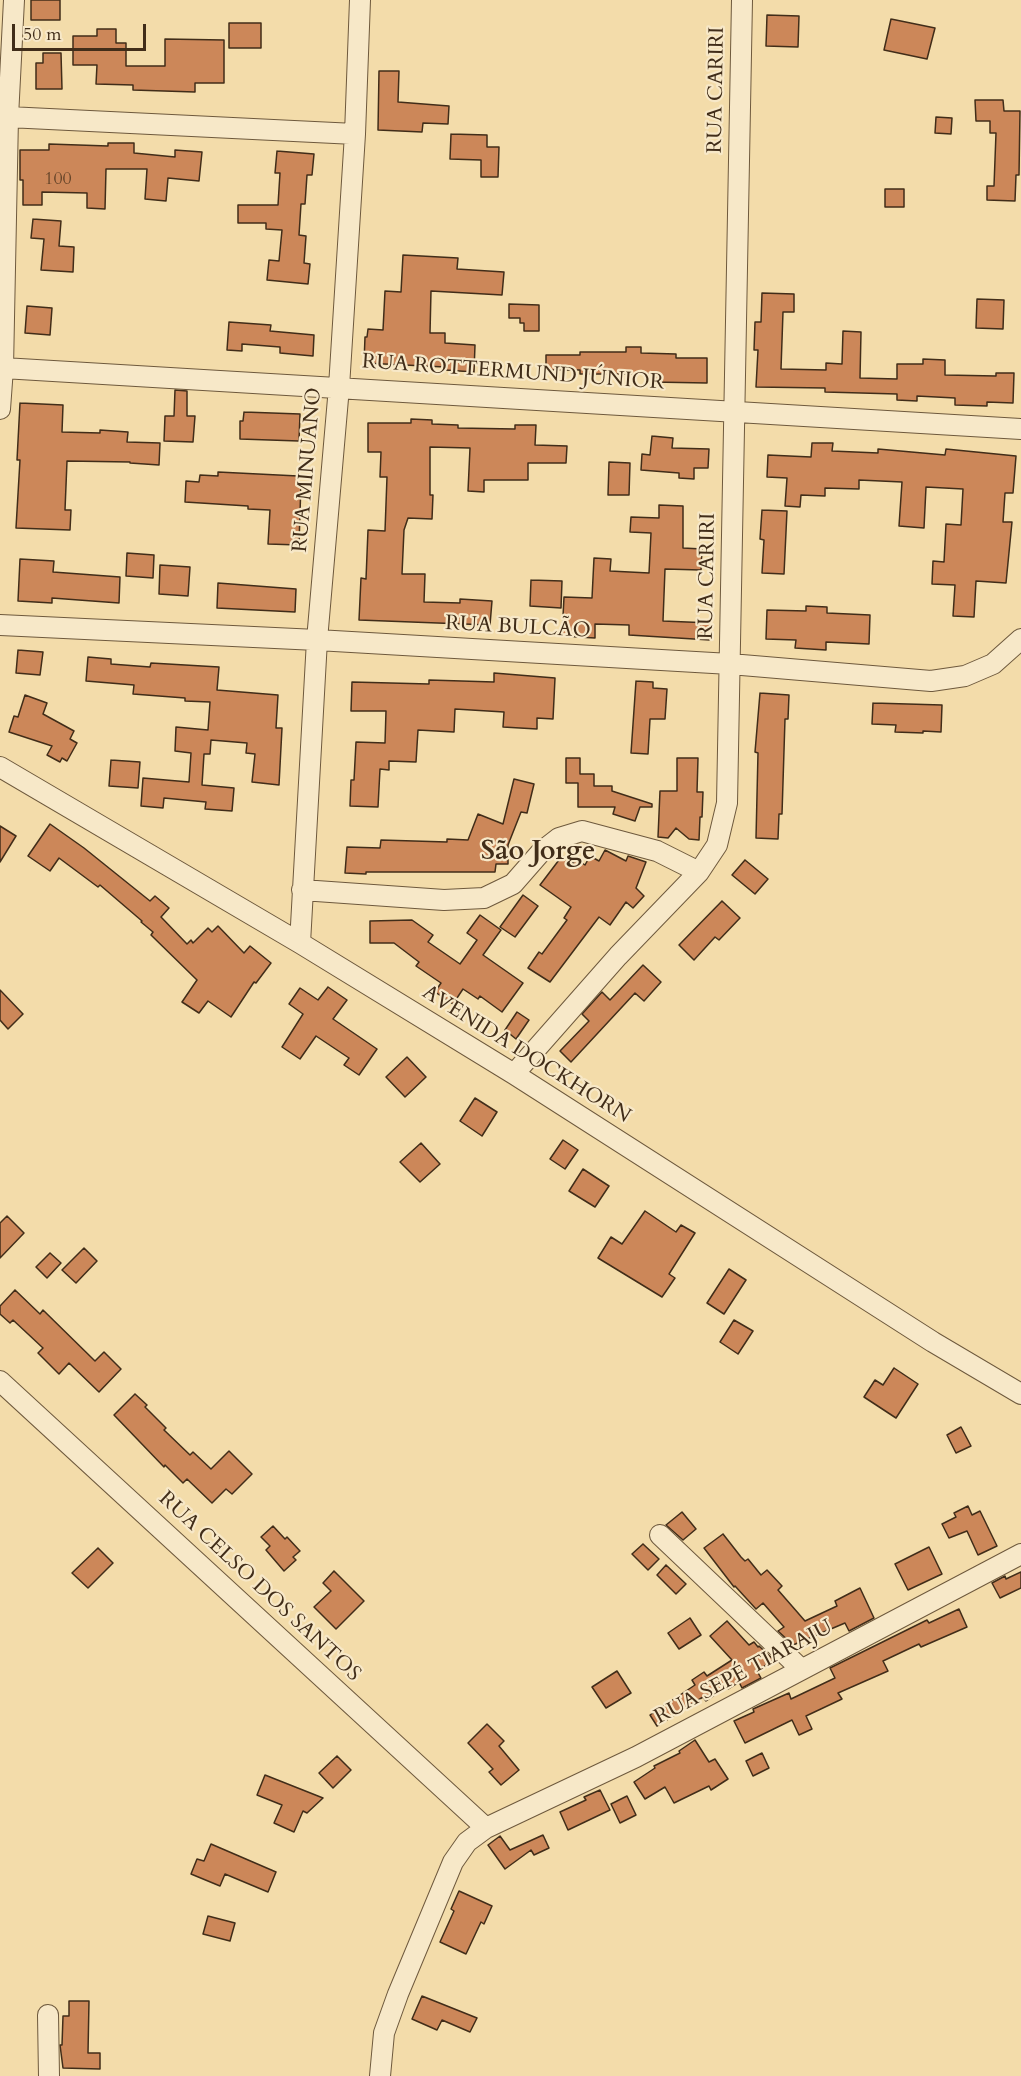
<!DOCTYPE html>
<meta charset="utf-8">
<style>
body{margin:0}
#map{position:relative;width:1021px;height:2076px;overflow:hidden;background:#f3dcaa;font-family:Cardo,serif}
canvas{display:block}
.scale{position:absolute;left:12px;top:24px;width:134px;height:27px;box-sizing:border-box;border:3px solid #412d19;border-top:0;padding-left:8px;font-size:18px;line-height:21px;white-space:nowrap;color:#412d19;-webkit-text-stroke:4px #f7e8c8;paint-order:stroke}
</style>
<div id="map">
<canvas width="1021" height="2076"></canvas>
<div class="scale">50 m</div>
</div>
<script>
const context = document.querySelector('canvas').getContext('2d');
context.lineJoin = 'round';
function fillPath(path, color) {
  context.fillStyle = color;
  context.fill(path, 'evenodd');
}
function poly(rows) {
  const path = new Path2D();
  for (const r of rows) {
    path.moveTo(r[0], r[1]);
    for (let i = 2; i < r.length; i += 2) path.lineTo(r[i], r[i + 1]);
  }
  return path;
}
function strokePath(path, color, width, dash) {
  context.strokeStyle = color;
  context.lineWidth = width;
  context.lineCap = dash ? 'butt' : 'round';
  context.setLineDash(dash || []);
  context.stroke(path);
}
function label(font, color, halo, rows, align = 'center') {
  context.font = font + ' Cardo,serif';
  context.lineWidth = 4.5;
  context.setLineDash([]);
  context.textBaseline = 'middle';
  context.strokeStyle = halo;
  context.fillStyle = color;
  for (const [text, x, y, turn = 0] of rows) {
    context.save();
    context.translate(x, y);
    context.rotate((+turn || 0) * Math.PI / 180);
    context.textAlign = isNaN(turn) ? turn : align;
    if (halo) context.strokeText(text, 0, 0);
    context.fillText(text, 0, 0);
    context.restore();
  }
}
const building = poly([
 [31,0,60,0,60,20,31,20,31,0],
 [767,15,799,16,798,47,766,46,767,15],
 [891,19,935,28,927,59,884,50,891,19],
 [229,23,261,23,261,48,229,48,229,23],
 [97,29,116,29,116,43,126,43,126,66,165,66,165,39,224,40,224,83,195,83,195,92,133,90,133,85,96,84,97,65,73,65,73,36,97,36,97,29],
 [43,53,61,53,62,89,36,89,36,63,43,63,43,53],
 [379,71,399,71,398,102,449,106,448,124,423,123,422,132,378,130,379,71],
 [975,100,1003,100,1004,111,1020,111,1019,175,1016,175,1015,201,987,200,987,186,994,186,996,133,990,133,990,121,976,121,975,100],
 [936,117,952,118,951,134,935,133,936,117],
 [451,134,487,135,487,147,499,147,498,177,481,177,481,160,450,159,451,134],
 [108,143,134,143,134,153,175,157,175,150,202,152,199,181,168,178,166,201,145,199,147,169,106,169,105,209,87,208,87,193,42,192,42,205,23,205,23,180,20,180,20,150,49,150,49,144,108,146,108,143],
 [277,151,314,154,312,175,307,175,305,204,301,204,299,235,306,236,304,263,310,264,308,284,267,280,269,260,279,261,282,230,266,229,266,223,238,223,238,205,278,205,280,173,275,173,277,151],
 [885,189,904,189,904,207,885,207,885,189],
 [33,219,61,221,59,246,74,247,73,272,41,270,44,239,31,238,33,219],
 [403,255,458,258,457,269,504,272,502,295,431,291,430,333,445,333,445,343,475,345,474,372,445,370,445,367,364,363,365,337,367,337,368,329,383,330,385,291,401,292,403,255],
 [762,293,794,294,794,312,783,312,781,369,826,370,826,363,842,364,843,331,861,332,860,378,897,379,897,364,923,364,923,359,945,360,945,375,996,376,996,373,1014,373,1013,403,987,402,987,406,955,405,955,398,917,396,917,401,897,400,897,394,825,392,825,388,756,387,758,350,754,350,755,322,761,322,762,293],
 [977,299,1004,300,1003,329,976,328,977,299],
 [509,304,539,305,539,331,524,331,524,323,520,323,520,318,509,318,509,304],
 [27,306,52,308,50,335,25,333,27,306],
 [229,322,271,325,270,331,314,335,313,356,280,353,280,347,242,344,242,351,227,350,229,322],
 [626,347,641,347,641,353,676,354,676,358,707,358,707,383,652,382,653,374,580,374,580,370,546,370,546,355,580,355,580,352,626,352,626,347],
 [175,390,187,391,187,416,195,416,193,442,164,441,165,416,174,416,175,390],
 [20,403,63,405,62,432,100,433,100,430,128,432,127,442,160,443,159,465,130,463,130,462,67,461,65,510,71,510,70,530,16,528,20,460,17,460,20,403],
 [244,412,300,414,299,441,240,439,240,421,243,421,244,412],
 [411,419,432,420,432,424,458,425,458,428,515,429,515,425,536,425,535,445,567,446,566,463,528,463,528,480,484,480,484,492,468,491,470,448,430,447,430,495,433,495,432,519,408,518,404,530,402,574,425,574,424,602,460,603,460,599,492,601,490,625,359,620,361,578,366,579,368,530,385,531,387,477,380,477,381,452,368,452,368,423,411,423,411,419],
 [652,436,673,438,672,448,709,449,708,468,694,468,694,479,679,478,679,473,641,470,642,454,650,455,652,436],
 [812,443,833,443,832,451,878,453,878,449,945,455,946,449,1016,456,1013,493,1005,493,1003,522,1012,522,1006,583,976,581,974,617,953,616,955,585,932,584,933,561,944,562,946,524,961,525,963,489,926,487,924,528,899,526,902,482,859,480,859,489,825,488,825,496,801,495,800,507,785,506,787,478,767,477,768,455,811,457,812,443],
 [609,462,630,463,629,495,608,495,609,462],
 [218,472,298,476,298,482,301,482,299,545,268,544,270,510,248,509,248,506,185,502,186,481,199,482,200,475,218,476,218,472],
 [659,505,683,506,683,548,702,549,701,570,665,569,663,621,711,623,710,640,629,635,629,625,595,624,595,638,562,636,564,597,592,598,594,558,611,559,610,571,649,573,651,533,630,532,631,517,659,518,659,505],
 [762,510,787,511,784,574,762,573,764,540,760,539,762,510],
 [127,553,154,555,153,578,126,576,127,553],
 [20,559,54,561,53,572,120,577,119,603,52,598,52,603,18,601,20,559],
 [160,565,190,567,188,596,159,594,160,565],
 [531,580,562,581,561,608,530,606,531,580],
 [218,583,296,589,295,612,217,608,218,583],
 [806,606,827,607,827,613,870,615,869,644,826,642,826,650,795,648,796,640,766,639,767,610,806,611,806,606],
 [18,650,43,652,40,675,16,673,18,650],
 [88,657,111,659,111,664,150,667,151,663,219,667,217,690,278,695,276,728,282,728,279,785,252,782,255,754,246,753,247,743,211,740,210,754,204,754,202,785,234,788,232,811,205,809,206,802,164,798,163,808,141,806,143,778,189,782,191,753,175,751,176,727,208,730,210,702,185,701,185,698,133,694,134,685,86,681,88,657],
 [494,673,555,678,553,719,537,718,537,729,503,727,504,712,455,709,454,732,418,730,416,762,389,761,389,770,380,769,378,807,350,806,351,780,354,780,356,742,385,743,386,711,351,711,352,682,429,684,429,680,494,682,494,673],
 [636,681,653,682,653,688,667,689,665,719,650,719,648,754,631,753,636,681],
 [760,693,789,695,788,719,785,719,782,814,779,814,778,839,756,838,758,753,755,752,760,693],
 [25,695,47,703,43,714,74,731,70,739,77,743,67,761,62,758,60,762,47,755,52,746,9,732,14,716,18,717,25,695],
 [873,703,942,705,941,732,923,731,923,733,895,732,896,725,872,724,873,703],
 [566,758,580,758,580,774,594,774,594,786,612,786,612,791,652,804,652,807,640,807,635,821,613,814,615,807,578,807,578,783,566,783,566,758],
 [677,758,698,758,697,792,703,792,702,817,700,817,699,840,689,839,676,828,668,838,658,837,660,791,677,791,677,758],
 [111,760,140,762,138,788,109,786,111,760],
 [514,779,534,784,527,813,521,812,508,845,508,864,496,864,495,872,366,872,366,874,345,873,347,847,380,848,381,840,447,842,447,839,468,840,478,814,503,824,514,779],
 [50,824,84,848,150,901,155,896,169,908,161,917,187,944,191,940,193,943,208,928,212,932,218,926,244,953,250,946,271,963,256,983,254,982,231,1017,208,1001,199,1013,182,1002,197,980,151,935,153,932,141,922,142,921,100,885,98,887,59,858,50,871,28,856,50,824],
 [0,826,16,836,0,862,0,826],
 [605,850,626,861,628,856,646,862,636,888,644,896,633,908,626,902,610,925,599,917,550,982,528,968,539,952,542,954,567,920,564,918,571,907,540,885,562,856,573,863,576,859,585,865,590,856,599,861,605,850],
 [745,860,768,879,755,894,732,875,745,860],
 [523,895,538,906,515,937,500,927,523,895],
 [722,901,740,918,719,940,715,937,694,960,679,945,722,901],
 [480,915,501,930,483,955,523,983,502,1012,480,996,478,999,463,989,453,1004,435,992,441,983,416,966,419,962,394,943,370,943,370,921,412,920,433,935,428,942,460,964,477,940,467,933,480,915],
 [643,965,661,982,644,1001,635,993,571,1062,560,1051,589,1021,582,1014,602,992,610,1000,643,965],
 [328,987,347,1000,333,1019,377,1049,359,1075,344,1065,349,1058,316,1036,300,1059,282,1047,303,1014,289,1004,300,988,318,1000,328,987],
 [0,990,23,1014,8,1029,0,1020,0,990],
 [517,1012,529,1020,516,1039,505,1030,517,1012],
 [407,1057,426,1077,405,1097,386,1077,407,1057],
 [475,1098,497,1112,482,1136,460,1121,475,1098],
 [563,1140,578,1150,565,1169,550,1159,563,1140],
 [421,1143,440,1164,420,1182,400,1162,421,1143],
 [583,1169,609,1186,595,1207,569,1191,583,1169],
 [645,1211,676,1232,681,1225,695,1233,669,1274,675,1278,662,1297,598,1258,611,1237,622,1244,645,1211],
 [7,1216,24,1233,0,1258,0,1223,7,1216],
 [84,1248,97,1261,76,1283,62,1270,84,1248],
 [50,1253,61,1263,47,1278,36,1267,50,1253],
 [729,1269,746,1280,724,1314,707,1303,729,1269],
 [15,1290,40,1314,43,1310,95,1361,104,1352,121,1369,99,1392,69,1363,59,1374,38,1353,43,1348,13,1320,10,1323,0,1314,0,1306,15,1290],
 [734,1320,753,1331,738,1354,720,1342,734,1320],
 [894,1368,918,1384,896,1418,864,1397,875,1380,883,1385,894,1368],
 [135,1394,147,1405,145,1407,166,1428,164,1430,190,1455,193,1452,211,1469,229,1451,252,1474,232,1494,226,1489,212,1503,187,1479,183,1483,165,1465,164,1467,114,1415,135,1394],
 [961,1427,971,1446,956,1453,947,1435,961,1427],
 [968,1506,972,1515,980,1511,997,1546,978,1555,967,1531,949,1538,942,1524,956,1517,954,1513,968,1506],
 [682,1512,696,1529,683,1540,666,1525,682,1512],
 [273,1526,285,1539,287,1537,300,1551,293,1557,296,1560,284,1571,266,1550,270,1546,261,1537,273,1526],
 [723,1534,741,1557,745,1561,748,1559,761,1575,767,1570,782,1586,778,1590,805,1621,837,1606,835,1601,860,1588,874,1618,849,1631,845,1623,793,1645,778,1631,784,1627,763,1603,756,1609,735,1586,734,1587,704,1548,723,1534],
 [643,1544,659,1559,648,1570,632,1554,643,1544],
 [929,1547,942,1574,908,1590,895,1564,929,1547],
 [98,1548,113,1563,88,1588,72,1573,98,1548],
 [666,1565,686,1584,676,1594,657,1575,666,1565],
 [334,1571,364,1601,336,1629,314,1607,331,1591,323,1583,334,1571],
 [1021,1572,1021,1588,1000,1598,992,1583,1005,1576,1006,1579,1021,1572],
 [959,1609,967,1627,921,1647,919,1644,883,1661,888,1671,838,1693,842,1699,806,1716,812,1729,799,1735,792,1720,745,1743,734,1721,754,1712,753,1709,789,1693,791,1699,835,1678,830,1668,927,1620,929,1623,959,1609],
 [690,1618,701,1635,679,1649,668,1633,690,1618],
 [727,1621,749,1645,754,1642,758,1647,759,1646,774,1660,757,1671,761,1678,742,1688,739,1682,728,1689,727,1687,706,1701,703,1697,657,1726,650,1715,695,1685,692,1680,704,1672,707,1676,732,1660,710,1636,727,1621],
 [617,1671,631,1693,606,1708,592,1687,617,1671],
 [487,1724,504,1741,499,1746,519,1770,501,1785,489,1772,493,1769,468,1743,487,1724],
 [695,1740,709,1762,715,1759,728,1779,711,1790,709,1786,674,1803,665,1787,645,1799,634,1782,655,1768,654,1766,680,1753,679,1751,695,1740],
 [762,1753,769,1768,753,1776,746,1761,762,1753],
 [337,1756,351,1770,333,1788,319,1773,337,1756],
 [265,1775,323,1798,307,1813,303,1811,294,1832,274,1823,282,1805,257,1795,265,1775],
 [600,1790,610,1810,568,1830,560,1812,586,1800,584,1797,600,1790],
 [627,1796,636,1815,620,1823,611,1804,627,1796],
 [543,1835,549,1848,534,1855,531,1850,505,1869,488,1845,500,1836,510,1850,543,1835],
 [211,1844,276,1872,268,1892,225,1874,220,1886,191,1874,197,1859,204,1861,211,1844],
 [459,1891,492,1906,484,1924,481,1922,466,1954,440,1942,454,1911,451,1909,459,1891],
 [208,1916,235,1923,230,1941,203,1934,208,1916],
 [422,1996,477,2018,470,2032,442,2020,437,2030,412,2019,422,1996],
 [69,2001,89,2001,88,2053,100,2053,100,2069,63,2068,60,2045,62,2045,63,2016,69,2016,69,2001]
]);
fillPath(building, '#cc8759');
strokePath(building, '#412d19', 1.5);
const minor = poly([
 [8,117,355,134],
 [3,368,1021,429],
 [0,409,3,368,8,117,14,0],
 [0,625,317,640,730,664,931,681,965,676,993,664,1021,639],
 [0,767,300,943,514,1074,933,1342,1021,1394],
 [302,890,444,900,484,898,513,884,541,852,559,838,582,831,657,851,699,872],
 [300,943,317,640,339,387,355,134,360,0],
 [514,1074,618,956,699,872,717,845,727,803,742,0],
 [0,1381,486,1828],
 [660,1535,801,1669],
 [48,2015,49,2076],
 [380,2076,384,2033,398,1994,453,1862,467,1842,486,1828,636,1757,1021,1554]
]);
strokePath(minor, '#6e593d', 22);
strokePath(minor, '#f7e8c8', 20);
label('18px', '#644429', null, [
 ["100",58,180]
]);
label('21px', '#412d19', '#f7e8c8', [
 ["RUA CARIRI",717,90,-89],
 ["RUA ROTTERMUND JÚNIOR",513,373,4],
 ["RUA MINUANO",308,470,-85],
 ["RUA CARIRI",708,576,-89],
 ["RUA BULCÃO",518,628,3],
 ["AVENIDA DOCKHORN",526,1055,32],
 ["RUA CELSO DOS SANTOS",259,1587,43],
 ["RUA SEPÉ TIARAJU",744,1673,-28]
]);
label('bold 27px', '#412d19', '#f7e8c8', [
 ["São Jorge",538,853]
]);
</script>
